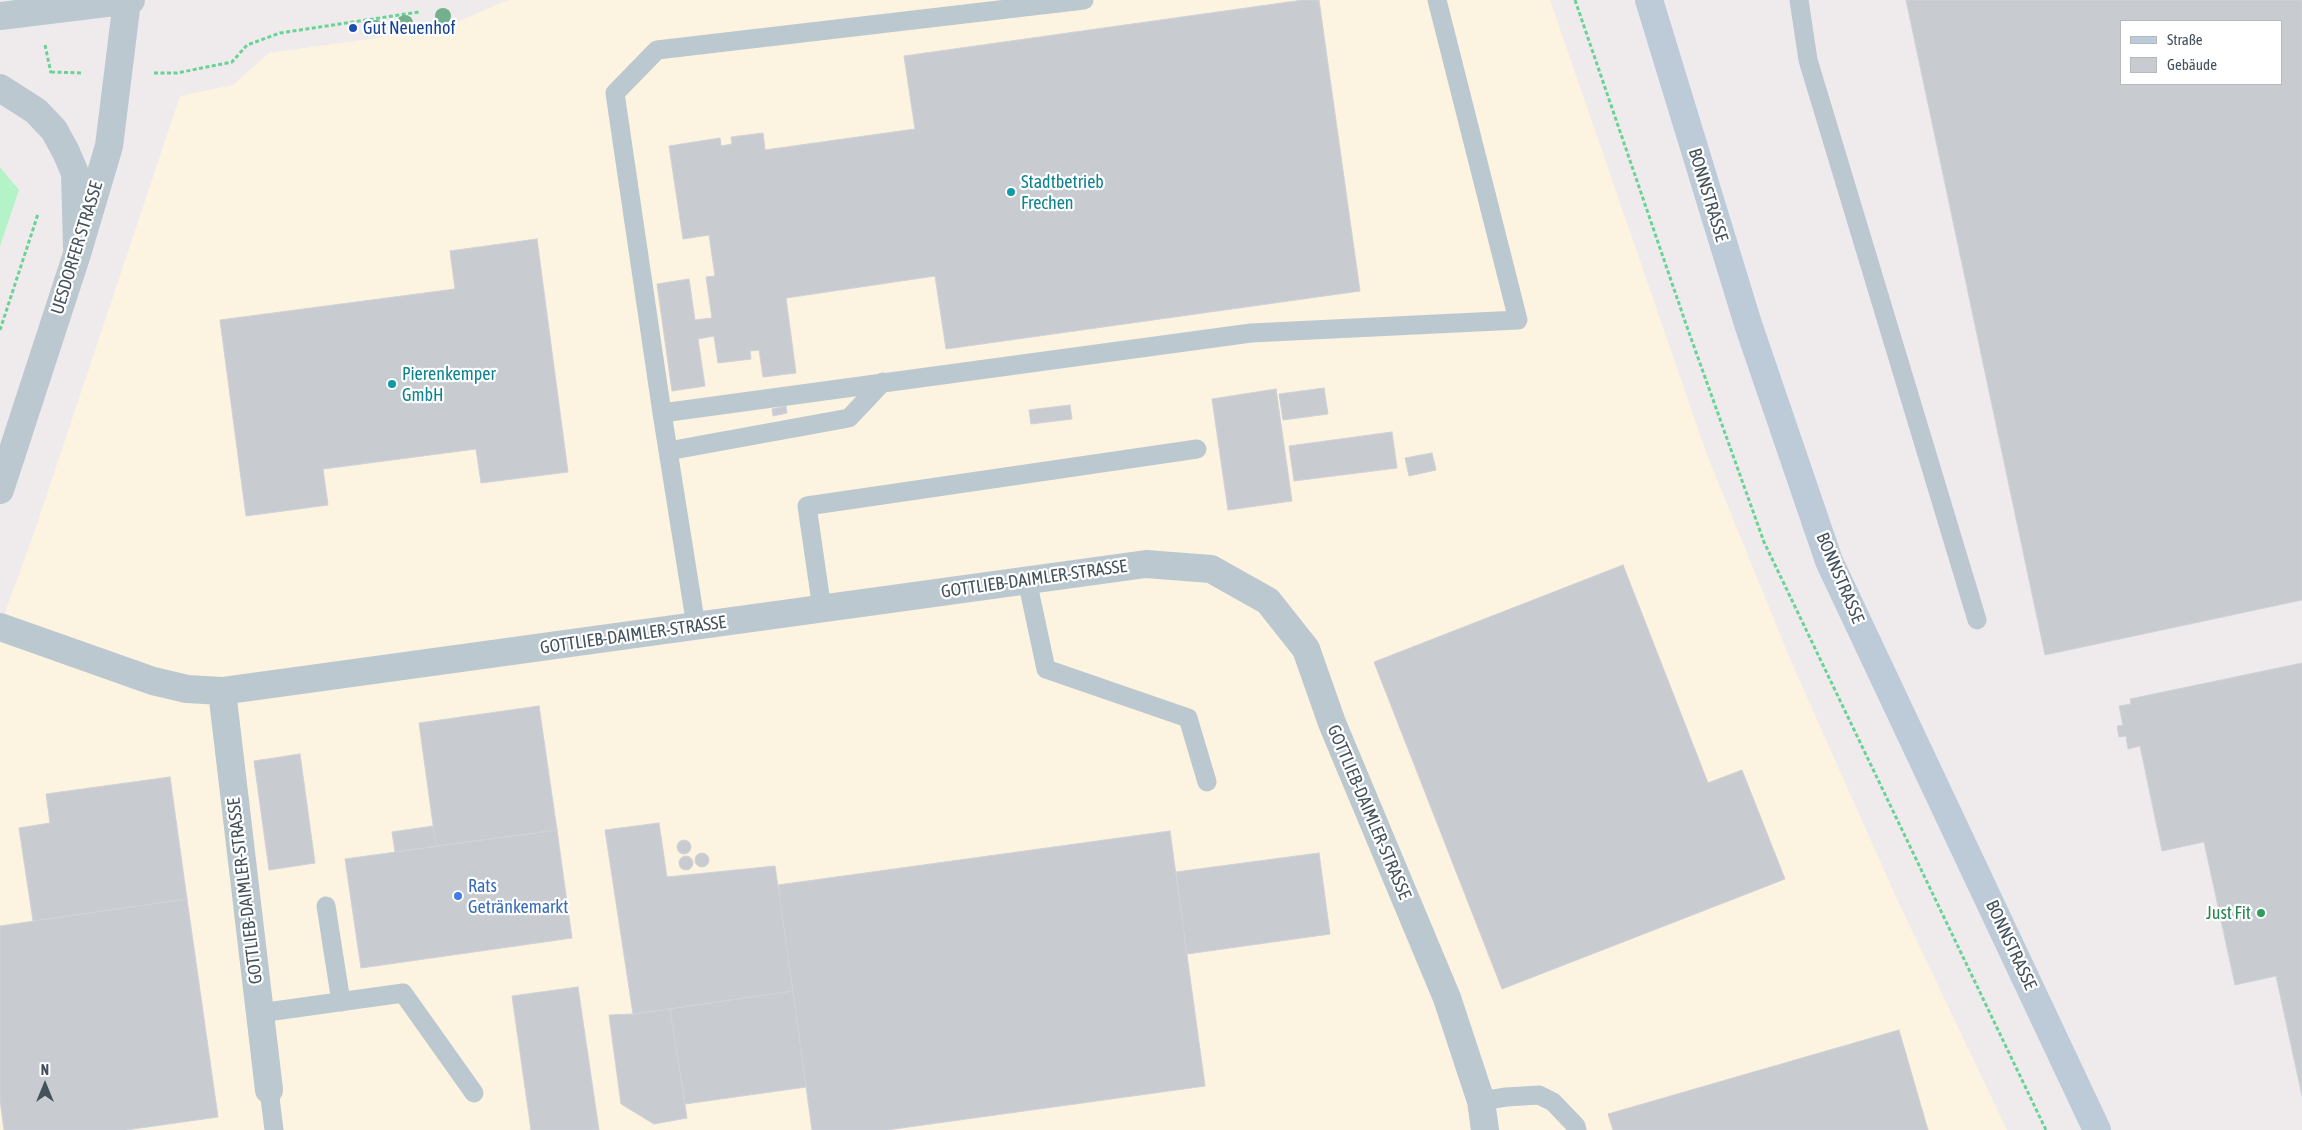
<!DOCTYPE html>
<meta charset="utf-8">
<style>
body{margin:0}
#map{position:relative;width:2302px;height:1130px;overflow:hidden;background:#efebec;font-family:"Asap Condensed",sans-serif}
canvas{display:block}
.legend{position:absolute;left:2120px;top:20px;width:162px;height:65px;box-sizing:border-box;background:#fff;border:1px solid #b4b9bd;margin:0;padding:6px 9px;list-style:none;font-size:15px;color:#43515b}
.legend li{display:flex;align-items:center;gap:10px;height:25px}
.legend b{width:25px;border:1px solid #b4b9bd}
.north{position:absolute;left:20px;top:1060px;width:50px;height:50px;-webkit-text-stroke:4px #fff;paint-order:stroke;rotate:0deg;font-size:14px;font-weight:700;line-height:20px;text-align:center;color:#43515b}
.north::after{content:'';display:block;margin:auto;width:18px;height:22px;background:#43515b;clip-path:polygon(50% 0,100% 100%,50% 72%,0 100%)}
</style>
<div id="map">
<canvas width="2302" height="1130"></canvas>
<ul class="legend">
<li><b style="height:6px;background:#bccbd7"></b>Straße</li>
<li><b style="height:14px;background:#c8ccd1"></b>Gebäude</li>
</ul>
<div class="north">N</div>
</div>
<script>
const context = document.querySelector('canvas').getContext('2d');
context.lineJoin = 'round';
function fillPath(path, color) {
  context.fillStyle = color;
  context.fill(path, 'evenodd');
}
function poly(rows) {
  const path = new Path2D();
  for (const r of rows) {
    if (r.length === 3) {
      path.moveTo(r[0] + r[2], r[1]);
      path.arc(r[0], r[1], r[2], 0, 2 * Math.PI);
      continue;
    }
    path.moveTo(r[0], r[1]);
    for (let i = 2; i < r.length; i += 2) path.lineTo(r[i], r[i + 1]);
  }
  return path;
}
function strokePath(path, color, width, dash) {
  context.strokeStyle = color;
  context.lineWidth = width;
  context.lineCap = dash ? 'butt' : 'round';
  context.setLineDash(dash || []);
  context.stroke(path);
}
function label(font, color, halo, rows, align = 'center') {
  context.font = font + ' "Asap Condensed",sans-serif';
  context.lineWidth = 4.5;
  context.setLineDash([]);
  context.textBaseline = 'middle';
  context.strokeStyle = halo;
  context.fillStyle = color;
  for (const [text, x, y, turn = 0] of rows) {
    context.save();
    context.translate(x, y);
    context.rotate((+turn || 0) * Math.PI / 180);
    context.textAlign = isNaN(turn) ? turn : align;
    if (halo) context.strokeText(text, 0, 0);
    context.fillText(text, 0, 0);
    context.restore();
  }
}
fillPath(poly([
 [508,0,1550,0,1707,455,1793,666,1896,897,2007,1130,0,1130,0,626,34,533,180,96,233,85,269,53,441,29]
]), '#fdf3e1');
fillPath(poly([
 [0,167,19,190,0,246]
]), '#b4f2c7');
const building = poly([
 [1303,0,1319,0,1360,291,946,349,935,276,786,298,796,373,763,377,759,350,750,351,751,359,718,363,714,336,698,339,705,386,672,391,657,284,689,279,695,320,712,318,706,277,715,276,709,235,683,239,669,146,720,138,721,146,732,144,731,137,763,133,765,150,915,129,904,56,1303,0],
 [1906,0,2302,0,2302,600,2045,655,1906,0],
 [2121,21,2281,21,2281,84,2121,84,2121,21],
 [537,239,568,472,481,483,476,449,323,469,328,505,246,516,220,320,455,289,450,251,537,239],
 [1324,388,1328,414,1283,420,1279,394,1324,388],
 [1276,389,1292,501,1228,510,1212,399,1276,389],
 [1070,405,1072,419,1031,424,1029,410,1070,405],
 [786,406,787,413,773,416,772,409,786,406],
 [1392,432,1397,468,1294,481,1289,446,1392,432],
 [1432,453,1436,470,1409,476,1405,458,1432,453],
 [1623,565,1708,783,1742,770,1785,879,1502,989,1374,662,1623,565],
 [2302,663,2302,1096,2276,976,2235,985,2204,842,2162,851,2140,746,2128,749,2126,736,2119,737,2117,726,2123,725,2119,706,2131,704,2130,699,2302,663],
 [539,706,557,830,436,846,419,723,539,706],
 [300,754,315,863,269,870,254,761,300,754],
 [170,777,187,899,33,921,19,828,50,823,46,794,170,777],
 [659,823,667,877,775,866,793,991,633,1014,605,830,659,823],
 [433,826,436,846,395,852,392,832,433,826],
 [557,830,572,938,361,968,345,859,557,830],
 [1170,831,1205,1086,887,1130,812,1130,778,885,1170,831],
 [684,847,7],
 [702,860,7],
 [1319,853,1330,934,1187,954,1176,872,1319,853],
 [686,863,7],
 [187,899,218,1117,126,1130,4,1130,0,1100,0,926,187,899],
 [578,987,599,1130,531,1130,512,996,578,987],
 [793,991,806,1087,685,1104,670,1009,793,991],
 [670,1009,687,1118,654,1124,621,1104,609,1015,633,1014,670,1009],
 [1899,1030,1928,1130,1613,1130,1608,1114,1899,1030]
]);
fillPath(building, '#c8ccd1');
strokePath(building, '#cfd2d8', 1);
strokePath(poly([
 [1575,0,1687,327,1764,542,2046,1130],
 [45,45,51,73],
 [51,72,83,73],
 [154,73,177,73,232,62,247,45,280,33,419,12],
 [0,330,38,214]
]), '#69d397', 3, [4, 2.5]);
strokePath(poly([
 [1799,0,1808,60,1977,620],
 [662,413,1251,333,1518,320,1437,0],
 [668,451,849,418,883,382],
 [1027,580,1046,669,1188,718,1207,782],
 [822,609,807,506,1197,449],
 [696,626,662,413,615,93,657,50,1084,0],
 [326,906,341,1002],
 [260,1013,403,993,474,1093],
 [269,1090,274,1130],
 [1481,1101,1506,1097,1539,1095,1553,1102,1576,1126,1577,1130]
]), '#bbc8d0', 19);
strokePath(poly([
 [0,88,36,111,54,130,66,152,75,173,77,247],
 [0,627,153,681,187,689,222,691,1146,564,1211,569,1268,601,1306,649,1332,723,1447,998,1481,1101,1485,1130],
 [222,691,269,1090]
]), '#bbc8d0', 28);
strokePath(poly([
 [0,16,131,0],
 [0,490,77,254,109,146,127,1]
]), '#bbc8d0', 28);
strokePath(poly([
 [1649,0,1748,324,1829,561,2097,1130]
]), '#bccbd7', 28);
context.fillStyle = '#73b18d';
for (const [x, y] of [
 [443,16],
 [405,23],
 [376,28]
]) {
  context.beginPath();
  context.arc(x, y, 8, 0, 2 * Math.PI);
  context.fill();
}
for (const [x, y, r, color] of [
 [353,28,5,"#1a4fb4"],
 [1011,192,5,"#0f9aa8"],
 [392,384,5,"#0f9aa8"],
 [458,896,5,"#3f7fe0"],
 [2261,913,5,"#2e9e5b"]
]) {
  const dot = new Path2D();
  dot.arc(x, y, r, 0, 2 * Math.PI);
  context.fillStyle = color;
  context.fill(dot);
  strokePath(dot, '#fff', 2);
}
label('18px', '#164399', '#fff', [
 ["Gut Neuenhof",363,28]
], 'left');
label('18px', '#0d838f', '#fff', [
 ["Stadtbetrieb",1021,182],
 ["Frechen",1021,203],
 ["Pierenkemper",402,374],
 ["GmbH",402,395]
], 'left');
label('18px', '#43515b', '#fff', [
 ["BONNSTRASSE",1708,195,73],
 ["UESDORFER STRASSE",77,248,-73],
 ["BONNSTRASSE",1840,578,67],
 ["GOTTLIEB-DAIMLER-STRASSE",1034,579,-8],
 ["GOTTLIEB-DAIMLER-STRASSE",633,635,-8],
 ["GOTTLIEB-DAIMLER-STRASSE",1369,812,67],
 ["GOTTLIEB-DAIMLER-STRASSE",245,891,-97],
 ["BONNSTRASSE",2011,945,65]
]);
label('18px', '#366cbe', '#fff', [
 ["Rats",468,886],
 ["Getränkemarkt",468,907]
], 'left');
label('18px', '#27864d', '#fff', [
 ["Just Fit",2251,913]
], 'right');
</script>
